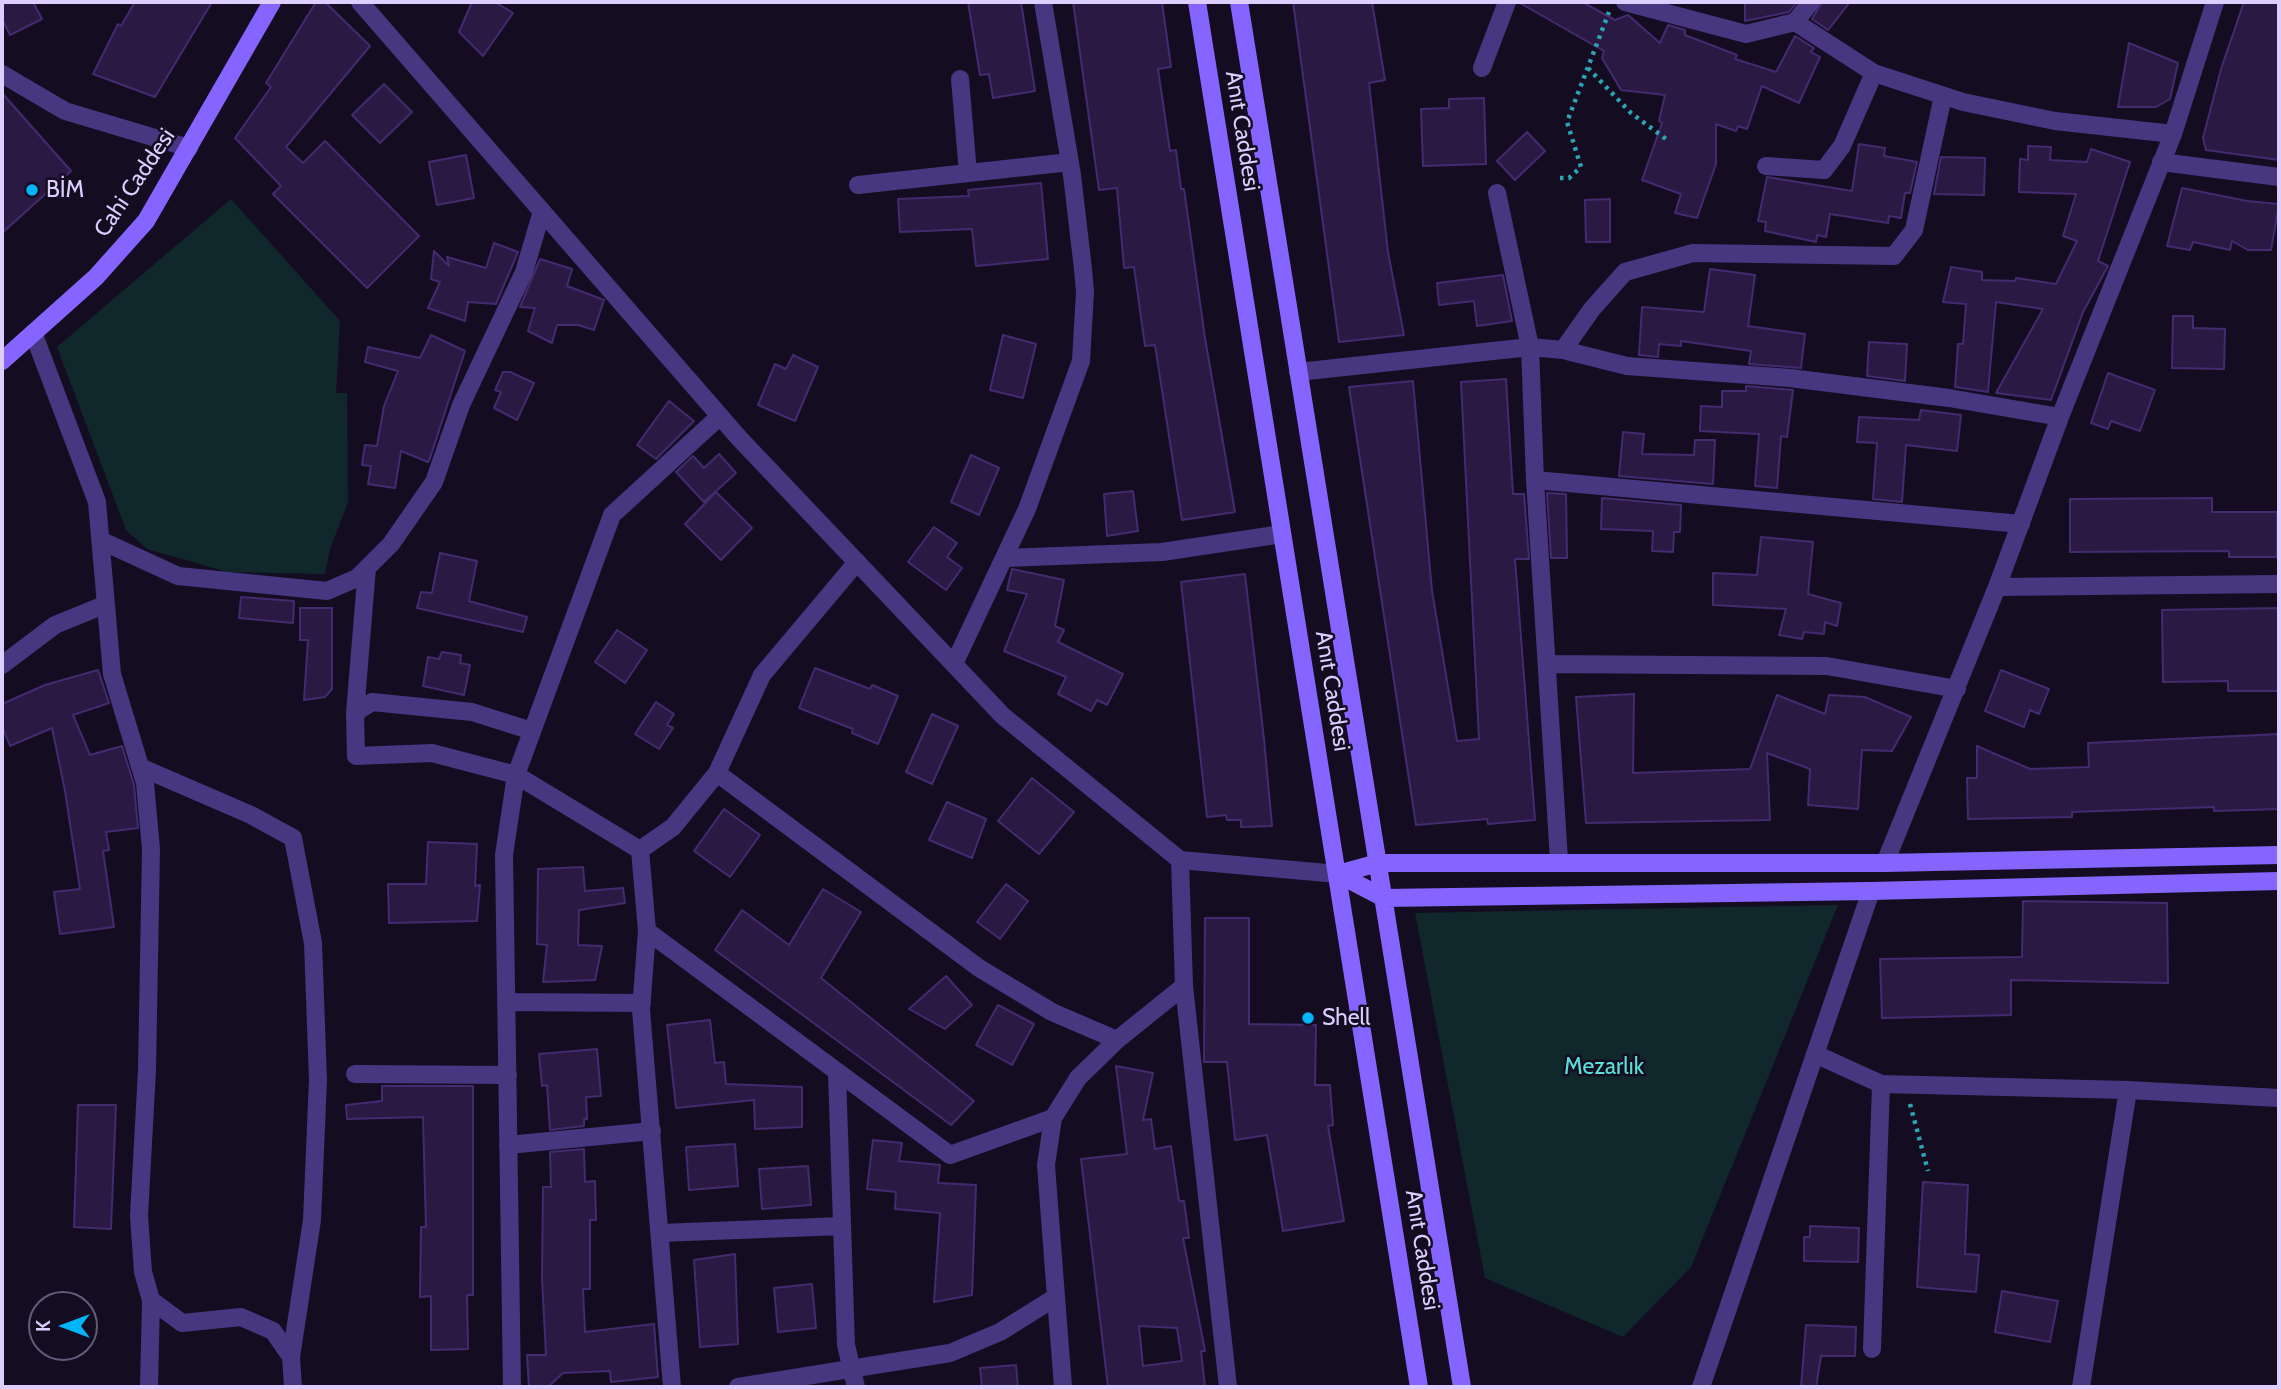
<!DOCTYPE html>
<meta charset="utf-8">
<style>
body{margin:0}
#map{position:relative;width:2281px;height:1389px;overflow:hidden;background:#140d22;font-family:Cabin,sans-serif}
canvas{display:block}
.frame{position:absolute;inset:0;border:4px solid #dcceff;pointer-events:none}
.north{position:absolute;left:28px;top:1291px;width:70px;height:70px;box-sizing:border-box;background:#140d22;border:2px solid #645a7a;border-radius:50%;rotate:270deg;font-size:19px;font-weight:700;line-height:28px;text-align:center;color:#dcceff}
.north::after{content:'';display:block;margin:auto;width:24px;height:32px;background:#00b4f9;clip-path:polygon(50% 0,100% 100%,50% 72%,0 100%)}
</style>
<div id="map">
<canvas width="2281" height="1389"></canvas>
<div class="frame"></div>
<div class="north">K</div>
</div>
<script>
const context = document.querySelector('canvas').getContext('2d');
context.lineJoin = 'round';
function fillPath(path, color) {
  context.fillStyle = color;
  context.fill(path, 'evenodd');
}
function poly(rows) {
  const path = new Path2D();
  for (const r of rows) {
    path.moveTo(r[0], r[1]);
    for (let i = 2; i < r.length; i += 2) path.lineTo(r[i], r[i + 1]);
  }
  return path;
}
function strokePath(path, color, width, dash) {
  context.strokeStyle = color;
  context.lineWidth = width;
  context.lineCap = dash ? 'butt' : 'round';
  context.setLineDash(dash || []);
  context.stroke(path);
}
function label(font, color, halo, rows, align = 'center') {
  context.font = font + ' Cabin,sans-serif';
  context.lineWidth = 5;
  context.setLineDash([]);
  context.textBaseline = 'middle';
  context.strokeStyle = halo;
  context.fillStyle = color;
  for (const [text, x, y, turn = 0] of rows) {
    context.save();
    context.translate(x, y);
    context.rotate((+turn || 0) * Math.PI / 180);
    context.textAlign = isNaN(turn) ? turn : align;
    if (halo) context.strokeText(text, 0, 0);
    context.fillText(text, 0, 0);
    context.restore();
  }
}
fillPath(poly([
 [231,199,340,321,336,393,347,393,348,502,330,549,325,574,228,572,147,549,126,530,57,347],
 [1838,905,1691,1267,1623,1337,1485,1278,1415,913]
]), '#10282c');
const building = poly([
 [2,2,33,2,42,19,10,35,2,19,2,2],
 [135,2,212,2,155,97,93,74,118,24,121,26,135,2],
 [316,2,325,2,370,46,286,147,303,163,325,141,419,236,367,288,273,194,281,186,235,138,271,87,266,83,316,2],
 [472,2,495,2,513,13,483,56,459,32,472,2],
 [968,2,1021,2,1035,91,993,98,989,74,980,75,968,2],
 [1073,2,1162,2,1171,67,1158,69,1170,151,1176,150,1181,189,1184,189,1205,338,1235,512,1182,520,1155,345,1145,346,1134,267,1124,268,1117,188,1099,190,1073,2],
 [1293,2,1372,2,1385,80,1369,83,1388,252,1404,335,1339,342,1293,2],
 [1518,2,1582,2,1615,20,1628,15,1660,43,1668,25,1685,30,1685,35,1737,55,1735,59,1776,72,1795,36,1814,48,1811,52,1820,57,1799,103,1762,86,1747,129,1738,126,1736,131,1716,124,1716,164,1697,218,1675,213,1681,194,1642,180,1662,123,1659,121,1665,95,1621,90,1602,58,1604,51,1518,2],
 [1745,2,1797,2,1789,12,1745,21,1745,2],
 [1822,2,1850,2,1828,30,1812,19,1822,2],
 [2244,2,2279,2,2279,160,2206,150,2203,138,2221,69,2244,2],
 [2129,43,2178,63,2170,99,2156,107,2118,107,2129,43],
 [384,84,412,112,380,143,352,115,384,84],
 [2,93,71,171,2,233,2,93],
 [1484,98,1486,164,1423,166,1421,109,1449,108,1449,99,1484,98],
 [1527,132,1545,151,1515,180,1497,161,1527,132],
 [1859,144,1885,148,1884,156,1917,162,1910,193,1905,193,1901,218,1889,216,1888,223,1830,214,1826,237,1817,235,1816,242,1765,231,1766,222,1758,221,1767,177,1852,191,1859,144],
 [2028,146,2051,147,2050,160,2087,162,2091,149,2130,162,2098,261,2108,266,2083,312,2051,400,1996,393,2043,309,1996,302,1988,392,1955,387,1958,344,1963,344,1966,304,1943,302,1951,267,1982,272,1982,280,2015,281,2016,278,2056,284,2077,241,2063,236,2076,194,2019,192,2020,159,2028,160,2028,146],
 [466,155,474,198,437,205,429,162,466,155],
 [1941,157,1985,158,1984,195,1934,194,1941,157],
 [1041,183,1048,259,976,266,972,229,900,232,898,199,969,196,968,190,1041,183],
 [2182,188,2247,201,2279,204,2271,250,2248,250,2232,241,2230,250,2193,242,2190,250,2167,246,2182,188],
 [1610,199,1610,242,1586,242,1585,200,1610,199],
 [494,243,518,252,496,304,468,302,465,321,428,308,440,282,431,279,434,251,449,266,447,257,486,268,494,243],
 [540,259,572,269,567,286,604,300,594,330,578,325,557,325,552,343,528,331,535,308,520,307,540,259],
 [1710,269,1755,275,1748,326,1805,334,1801,368,1749,364,1751,351,1681,341,1681,346,1659,344,1658,357,1639,355,1642,307,1704,312,1710,269],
 [1503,275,1512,321,1477,326,1474,301,1439,305,1437,283,1503,275],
 [2173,316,2193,316,2193,328,2225,329,2224,369,2172,368,2173,316],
 [431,335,465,351,430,458,428,462,401,451,395,488,368,484,371,466,362,465,365,445,377,446,384,406,398,371,365,362,368,347,420,358,431,335],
 [1003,335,1036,344,1023,398,990,390,1003,335],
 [1869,342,1907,344,1905,381,1867,376,1869,342],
 [793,355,818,367,795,421,758,405,775,364,786,369,793,355],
 [503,372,510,372,534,383,517,420,494,408,501,392,495,390,503,372],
 [2108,373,2155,390,2140,431,2111,421,2108,429,2091,423,2108,373],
 [1506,379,1513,494,1524,494,1529,559,1515,559,1535,820,1488,824,1487,819,1416,825,1349,387,1413,381,1432,591,1457,741,1479,739,1461,382,1506,379],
 [1746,386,1793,390,1787,437,1781,436,1777,488,1755,486,1759,434,1700,431,1701,406,1722,407,1722,391,1746,391,1746,386],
 [669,401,694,421,656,459,637,445,669,401],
 [1921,410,1961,415,1957,451,1906,445,1902,502,1873,499,1877,443,1857,442,1859,417,1919,420,1921,410],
 [1623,432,1644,434,1642,454,1694,455,1695,440,1715,440,1713,484,1619,476,1623,432],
 [719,454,736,473,704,502,676,472,693,456,704,468,719,454],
 [971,455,999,468,979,515,951,502,971,455],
 [1133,491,1138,531,1107,536,1104,494,1133,491],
 [716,492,752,528,721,560,685,524,716,492],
 [1547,493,1566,494,1567,558,1551,558,1547,493],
 [1602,498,1681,505,1680,532,1674,532,1673,552,1652,551,1653,531,1601,529,1602,498],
 [2212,498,2212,512,2277,512,2277,557,2229,557,2229,551,2070,552,2070,499,2212,498],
 [934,527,957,543,947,557,962,568,946,590,908,562,934,527],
 [1761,537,1813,542,1808,594,1841,603,1837,626,1825,622,1824,634,1804,632,1802,639,1779,635,1786,609,1713,605,1713,573,1757,575,1761,537],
 [440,553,477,561,469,601,527,617,523,632,417,608,421,592,432,593,440,553],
 [1012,569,1064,580,1055,626,1064,630,1058,642,1123,674,1107,705,1097,700,1091,711,1058,694,1066,677,1004,651,1027,594,1007,590,1012,569],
 [1245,574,1264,739,1272,826,1241,827,1241,820,1227,820,1226,815,1207,817,1181,582,1245,574],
 [241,597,294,601,293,623,239,618,241,597],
 [300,608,332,608,332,689,325,697,304,700,308,640,300,640,300,608],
 [2279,608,2279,691,2228,691,2228,681,2163,682,2162,610,2279,608],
 [617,630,647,650,625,683,595,662,617,630],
 [442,652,461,655,460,663,470,665,464,695,423,686,428,657,439,659,442,652],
 [815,668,870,689,872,685,898,696,878,744,852,733,853,729,799,708,815,668],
 [98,670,109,703,73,715,90,755,122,746,134,785,138,828,106,832,109,850,103,851,114,927,60,934,54,892,80,889,65,791,52,728,10,746,2,726,2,704,45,685,98,670],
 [2001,670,2049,689,2039,714,2030,710,2024,727,1985,711,2001,670],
 [1634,694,1633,773,1750,769,1777,695,1825,714,1829,695,1865,697,1911,717,1892,751,1862,750,1858,809,1808,805,1810,769,1767,753,1770,820,1586,823,1576,697,1634,694],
 [656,702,674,714,667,725,673,728,659,749,635,734,656,702],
 [932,714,958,726,932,784,906,772,932,714],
 [2279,734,2279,809,2214,811,2214,807,2072,812,2072,817,1968,819,1967,778,1977,778,1977,746,2030,769,2089,767,2088,743,2279,734],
 [1032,778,1074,812,1039,854,998,821,1032,778],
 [947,802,986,819,972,858,929,840,947,802],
 [724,809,760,835,730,877,694,851,724,809],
 [428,842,477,844,475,886,480,885,477,921,389,923,388,884,426,884,428,842],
 [583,867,585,891,623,888,625,903,579,910,578,945,602,946,595,980,543,982,547,945,537,944,538,869,583,867],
 [1006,884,1028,901,1000,939,977,922,1006,884],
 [823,889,861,912,821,978,974,1101,951,1125,715,950,742,910,789,945,823,889],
 [2023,901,2167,903,2168,983,2011,980,2011,1015,1882,1018,1880,959,2022,957,2023,901],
 [1205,918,1249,918,1249,1024,1316,1025,1315,1085,1330,1085,1333,1125,1328,1126,1344,1221,1283,1231,1267,1135,1235,1140,1227,1062,1204,1062,1205,918],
 [946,976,972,1005,945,1029,909,1009,946,976],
 [998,1005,1034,1024,1012,1065,976,1045,998,1005],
 [710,1020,715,1063,724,1062,726,1084,802,1087,802,1127,755,1129,754,1100,676,1108,667,1025,710,1020],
 [597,1049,601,1096,586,1097,587,1119,584,1119,584,1126,550,1130,547,1085,542,1086,539,1054,597,1049],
 [1116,1066,1153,1073,1143,1120,1151,1119,1155,1149,1171,1146,1179,1201,1184,1201,1189,1238,1183,1238,1205,1351,1201,1351,1205,1387,1108,1387,1081,1159,1127,1154,1116,1066],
 [1139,1326,1177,1328,1182,1361,1143,1366,1139,1326],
 [382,1086,473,1086,473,1295,467,1295,468,1349,431,1350,431,1296,420,1297,421,1227,426,1227,423,1117,347,1119,346,1105,382,1101,382,1086],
 [78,1105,116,1105,111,1229,74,1227,78,1105],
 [873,1140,902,1143,899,1161,940,1165,938,1183,976,1185,972,1295,934,1302,940,1213,895,1209,896,1192,867,1189,873,1140],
 [735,1144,738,1186,689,1190,686,1147,735,1144],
 [584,1149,585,1182,595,1181,596,1220,590,1220,590,1289,583,1289,585,1332,654,1324,658,1377,611,1382,610,1371,563,1373,548,1387,529,1387,527,1355,546,1355,542,1278,543,1187,551,1187,550,1152,584,1149],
 [808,1166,811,1205,762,1209,759,1169,808,1166],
 [1923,1182,1968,1185,1965,1254,1979,1255,1976,1292,1917,1287,1923,1182],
 [1810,1226,1859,1228,1858,1262,1804,1261,1804,1237,1810,1237,1810,1226],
 [735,1254,738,1344,700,1347,694,1260,735,1254],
 [812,1284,816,1328,778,1332,774,1288,812,1284],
 [2002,1291,2058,1301,2050,1342,1995,1332,2002,1291],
 [1806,1325,1856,1327,1855,1356,1821,1356,1816,1387,1801,1387,1806,1325],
 [1016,1365,1018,1387,982,1387,980,1368,1016,1365]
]);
fillPath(building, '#291943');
strokePath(building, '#442a6f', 2);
strokePath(poly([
 [1588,68,1631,113,1666,139],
 [1560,178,1569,178,1581,167,1567,122,1609,12],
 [1910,1104,1928,1171]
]), '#2ca4b4', 4.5, [3.5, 5]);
strokePath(poly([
 [1625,2,1746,34,1795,22,1874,73,1963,102,2055,121,2173,134],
 [1795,22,1811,2],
 [1482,68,1507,2],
 [2,74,65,111,189,148],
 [960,79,968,173],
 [2161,162,2279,177],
 [1766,166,1824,170,1842,146,1874,73],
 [858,185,1070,162],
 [1497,193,1530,347,1535,480,1559,860],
 [34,335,97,502,112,674,145,783,151,849,147,1070,139,1216,143,1272,151,1300,182,1323,241,1317,273,1331,291,1357,293,1387],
 [1563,350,1592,309,1625,272,1693,253,1894,256,1914,230,1943,96],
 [1298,372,1530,347,1563,350,1627,366,1790,378,1949,398,2060,417],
 [1535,480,2021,524],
 [102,541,178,576,327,591,357,578,391,544,434,482,461,405,524,272,542,211],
 [1005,558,1162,552,1282,534],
 [1997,587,2279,584],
 [954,664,1027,509,1081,361,1085,292,1083,269,1072,175,1043,2],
 [1548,664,1827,666,1957,689],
 [2,665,55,625,104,605],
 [355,713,367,568],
 [532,731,472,712,372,702,355,713,356,756,432,753,516,775,640,850,647,931,641,1010,672,1387],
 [140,767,251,815,293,838,313,943,318,1080,312,1220,291,1357],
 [717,773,979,968,1052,1012,1117,1040],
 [640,850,673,827,717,773,762,675,857,562],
 [1885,863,1997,587,2060,417,2173,134,2215,2],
 [647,931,950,1155,1053,1118],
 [1184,986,1228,1387],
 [506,1002,642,1003],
 [1815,1054,1881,1084,2128,1090,2279,1098],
 [837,1073,846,1345,856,1387],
 [355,1074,508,1075],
 [508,1145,652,1131],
 [660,1233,842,1226],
 [1056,1297,1063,1387],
 [1872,1349,1881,1084],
 [149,1387,151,1300],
 [512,1387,504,855,516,775,612,515,720,416],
 [738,1387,950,1353,1000,1332,1056,1297,1046,1165,1053,1118,1078,1078,1117,1040,1184,986,1180,860],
 [1701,1387,1871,891],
 [2081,1387,2128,1090]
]), '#473781', 18);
strokePath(poly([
 [360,2,739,438,1003,716,1180,860,1338,874]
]), '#473781', 18);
strokePath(poly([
 [1197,2,1419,1387],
 [1239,2,1462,1387],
 [2,361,96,277,146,221,272,2],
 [1338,874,1384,898,1871,891,2279,881],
 [1338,874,1378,863,1885,863,2279,855]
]), '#8465ff', 18);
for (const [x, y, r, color] of [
 [32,190,7,"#00b4f9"],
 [1308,1018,7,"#00b4f9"]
]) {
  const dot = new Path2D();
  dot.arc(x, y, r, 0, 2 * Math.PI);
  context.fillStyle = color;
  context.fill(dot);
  strokePath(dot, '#140d22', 2.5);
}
label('23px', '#dcceff', '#140d22', [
 ["Anıt Caddesi",1242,131,81],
 ["Cahi Caddesi",135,183,-56],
 ["Anıt Caddesi",1332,691,81],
 ["Anıt Caddesi",1422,1250,81]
]);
label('23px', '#dcceff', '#140d22', [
 ["BİM",46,190],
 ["Shell",1322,1018]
], 'left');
label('23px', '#58e0d7', '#140d22', [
 ["Mezarlık",1604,1067]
]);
</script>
